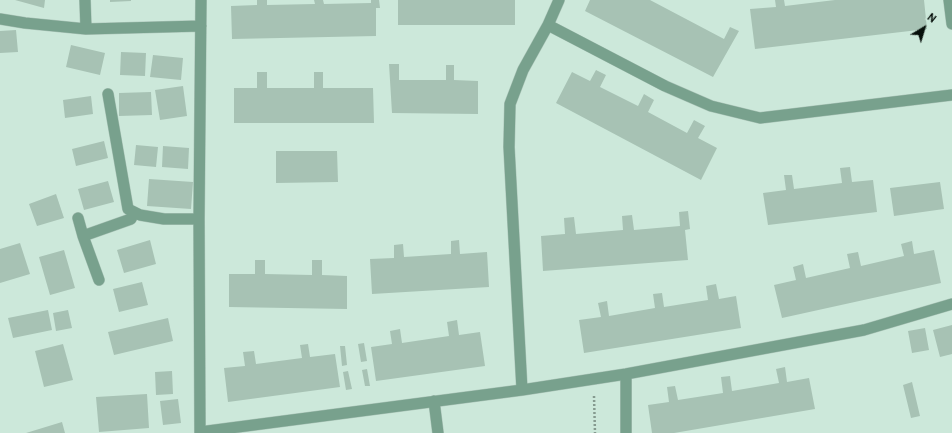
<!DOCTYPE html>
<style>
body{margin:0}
#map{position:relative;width:952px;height:433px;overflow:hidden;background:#cce8da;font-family:Overpass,sans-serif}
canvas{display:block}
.north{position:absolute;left:904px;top:8px;width:40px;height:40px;-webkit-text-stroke:3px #cce8da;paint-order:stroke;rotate:38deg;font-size:11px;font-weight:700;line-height:16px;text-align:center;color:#060f0a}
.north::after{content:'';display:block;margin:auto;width:14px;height:18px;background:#060f0a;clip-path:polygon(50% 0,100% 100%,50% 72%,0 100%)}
</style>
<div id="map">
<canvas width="952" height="433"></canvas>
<div class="north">N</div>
</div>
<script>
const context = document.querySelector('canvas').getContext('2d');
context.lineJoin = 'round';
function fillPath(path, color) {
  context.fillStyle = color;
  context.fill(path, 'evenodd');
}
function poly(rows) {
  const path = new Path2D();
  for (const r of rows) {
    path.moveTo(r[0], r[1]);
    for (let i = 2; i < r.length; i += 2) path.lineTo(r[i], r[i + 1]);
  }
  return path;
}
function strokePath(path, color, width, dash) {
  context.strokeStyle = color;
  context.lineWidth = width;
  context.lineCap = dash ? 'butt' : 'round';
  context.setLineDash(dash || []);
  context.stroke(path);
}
fillPath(poly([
 [15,0,45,0,44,8],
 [110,0,131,0,131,1,110,2],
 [257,0,267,0,267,5,315,4,314,0,323,0,324,4,371,3,371,0,379,0,380,8,376,8,376,36,232,39,231,6,257,5],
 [398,0,515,0,515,25,398,25],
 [590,0,650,0,724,39,730,27,739,31,713,77,585,11],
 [775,0,784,0,785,6,835,0,924,0,927,29,755,49,750,9,776,7],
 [16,30,18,52,0,53,0,31],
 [71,45,105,53,100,75,66,67],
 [121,52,146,53,145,76,120,75],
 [153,55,183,58,181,80,150,77],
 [389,64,399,64,399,80,446,80,446,65,454,65,454,80,478,81,478,114,392,113],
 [596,70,606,75,600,87,638,106,644,94,654,100,648,112,687,133,694,120,705,126,698,138,717,148,701,180,556,103,572,72,590,81],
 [257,72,267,72,267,88,314,88,314,72,323,72,323,88,373,88,374,123,234,123,234,88,257,88],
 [183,86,187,116,160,120,155,90],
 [151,92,152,115,119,116,119,93],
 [91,96,93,114,65,118,63,100],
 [104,141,108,158,76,166,72,149],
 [136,145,158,147,156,167,134,165],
 [163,146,189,148,188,169,162,167],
 [276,151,337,151,338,182,276,183],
 [850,167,852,182,873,180,877,212,768,225,763,193,786,190,784,175,792,175,794,189,842,183,840,168],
 [149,179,193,182,191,209,147,206],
 [108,181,114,202,84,210,78,189],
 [940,182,944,209,894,216,890,188],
 [56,194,64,218,37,226,29,204],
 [688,211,690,229,685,230,688,260,543,271,541,236,565,234,564,218,574,217,576,234,623,230,622,216,632,215,634,230,680,226,679,212],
 [150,240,156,264,124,273,117,250],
 [459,240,460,254,487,252,489,287,372,294,370,259,394,258,394,245,403,244,404,257,451,254,451,241],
 [912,241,914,254,934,250,941,283,782,318,774,285,796,280,793,267,803,264,806,278,850,268,847,254,858,252,861,266,904,256,901,244],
 [20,243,30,274,0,283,0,249],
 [64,250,75,288,50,295,39,257],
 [255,260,265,260,265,274,312,275,312,260,322,260,322,275,347,276,347,309,229,307,229,274,255,274],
 [142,282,148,305,119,312,113,289],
 [716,284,719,299,736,296,741,328,584,353,579,320,601,317,598,303,607,301,609,316,655,308,653,294,662,293,664,307,708,300,706,286],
 [48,310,52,330,13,338,8,318],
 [68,310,72,328,56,331,53,313],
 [168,318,173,341,114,355,108,332],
 [457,320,459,335,480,332,485,366,376,381,371,347,392,344,390,331,400,329,402,343,449,336,447,322],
 [952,325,952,354,940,357,933,330],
 [925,328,929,350,912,353,908,331],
 [364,343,367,361,361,362,358,344],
 [63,344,73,380,44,387,35,351],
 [308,344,310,357,335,354,340,387,228,402,224,368,245,366,243,352,254,351,256,364,302,358,300,345],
 [340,346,345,346,347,365,342,366],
 [785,367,787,382,809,378,815,409,674,433,652,433,648,405,669,402,667,387,675,386,678,400,723,393,721,377,730,376,732,391,779,383,776,369],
 [367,369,370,386,365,386,362,370],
 [172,371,173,394,156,395,155,372],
 [348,371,352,389,346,390,343,372],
 [912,382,920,416,911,418,903,385],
 [147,394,149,428,99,432,96,397],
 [178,399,181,423,163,425,160,401],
 [62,422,65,433,26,433]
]), '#a7c2b4');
const minor = poly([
 [85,0,86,29],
 [949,0,952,24],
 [0,19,25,23,86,29,201,26],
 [548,25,665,86,711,106,760,118,952,95],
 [108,94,128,209,140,215,164,219,199,219],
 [78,218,83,236,131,219,134,212],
 [83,236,99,280],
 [522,390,509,147,510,104,523,70,548,25,559,0],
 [434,401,438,433],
 [200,432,522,390,626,374,864,330,952,304],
 [200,433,199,219,201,0],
 [626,433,626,374]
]);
strokePath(minor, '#acc5b9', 12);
strokePath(poly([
 [594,396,595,433]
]), '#859a8f', 2.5, [2, 2]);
strokePath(minor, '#78a18d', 11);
</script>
